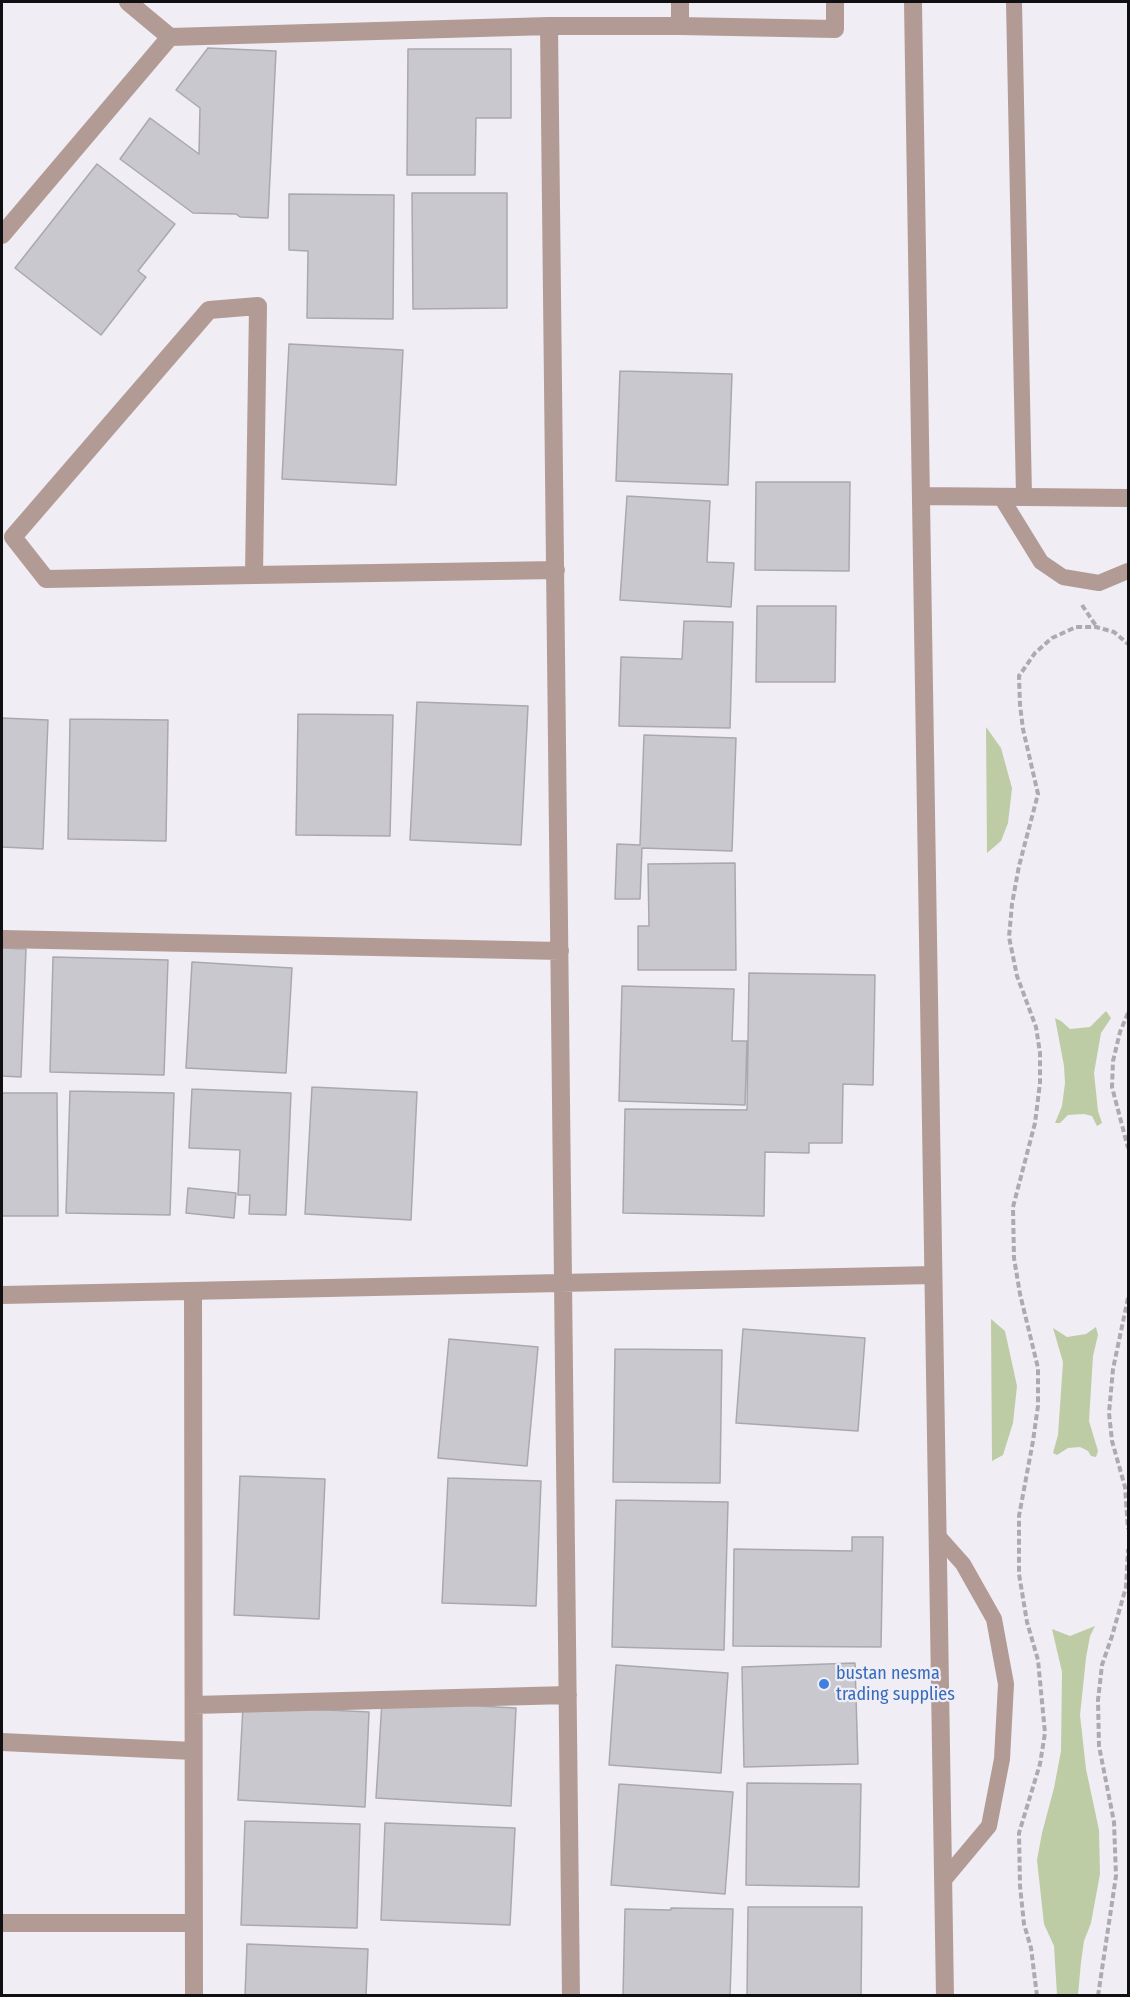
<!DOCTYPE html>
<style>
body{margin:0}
#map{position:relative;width:1130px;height:1997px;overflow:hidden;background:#f0edf5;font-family:"Fira Sans Condensed",sans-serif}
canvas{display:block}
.frame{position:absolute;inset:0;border:3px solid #100f11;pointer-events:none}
</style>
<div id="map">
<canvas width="1130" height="1997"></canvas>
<div class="frame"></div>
</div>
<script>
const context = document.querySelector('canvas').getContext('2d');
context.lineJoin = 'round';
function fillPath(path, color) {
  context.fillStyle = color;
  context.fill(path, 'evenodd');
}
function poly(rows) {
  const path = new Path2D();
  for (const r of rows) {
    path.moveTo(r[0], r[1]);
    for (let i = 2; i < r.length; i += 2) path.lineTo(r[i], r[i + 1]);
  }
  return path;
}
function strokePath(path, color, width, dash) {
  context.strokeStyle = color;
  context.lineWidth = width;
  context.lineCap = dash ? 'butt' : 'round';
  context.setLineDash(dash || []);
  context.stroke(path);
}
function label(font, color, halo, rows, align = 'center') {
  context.font = font + ' "Fira Sans Condensed",sans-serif';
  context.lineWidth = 4.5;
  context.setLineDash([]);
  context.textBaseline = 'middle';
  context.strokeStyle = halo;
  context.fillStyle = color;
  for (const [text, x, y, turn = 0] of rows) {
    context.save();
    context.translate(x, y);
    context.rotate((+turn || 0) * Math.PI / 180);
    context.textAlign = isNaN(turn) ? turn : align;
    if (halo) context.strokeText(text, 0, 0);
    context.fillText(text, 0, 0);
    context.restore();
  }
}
fillPath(poly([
 [986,727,1001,748,1012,788,1008,823,1001,841,987,853],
 [1106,1011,1111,1018,1101,1033,1094,1073,1098,1111,1102,1123,1097,1126,1092,1116,1084,1114,1068,1115,1060,1123,1055,1123,1062,1106,1065,1083,1064,1066,1055,1018,1061,1021,1070,1029,1090,1027],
 [991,1319,1005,1331,1017,1386,1013,1423,1003,1455,992,1461],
 [1096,1327,1098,1335,1093,1356,1089,1421,1098,1451,1096,1457,1091,1456,1088,1451,1080,1447,1068,1448,1057,1455,1053,1453,1058,1435,1063,1362,1053,1328,1067,1337,1086,1334],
 [1095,1626,1090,1636,1086,1658,1080,1715,1086,1769,1099,1830,1100,1874,1091,1923,1084,1941,1081,1962,1078,1995,1057,1995,1054,1946,1044,1924,1037,1860,1042,1833,1054,1788,1061,1751,1062,1672,1052,1629,1070,1636]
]), '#bdcca5');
const building = poly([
 [208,48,276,51,268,218,240,217,236,214,193,213,120,159,150,118,199,154,200,108,176,90,208,48],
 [408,49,511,49,511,118,476,118,475,175,407,175,408,49],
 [97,164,175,224,138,271,146,277,101,335,15,268,97,164],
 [412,193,507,193,507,308,413,309,412,193],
 [289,194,394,195,393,319,307,318,308,251,289,250,289,194],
 [289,344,403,350,396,485,282,479,289,344],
 [620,371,732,374,728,485,616,481,620,371],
 [756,482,850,482,849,571,755,570,756,482],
 [627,496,710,501,707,562,734,563,731,607,620,600,627,496],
 [757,606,836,606,835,682,756,682,757,606],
 [684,621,733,622,730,728,619,726,621,657,682,659,684,621],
 [417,702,528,706,521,845,410,840,417,702],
 [298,714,393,715,390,836,296,835,298,714],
 [2,718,48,720,43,849,2,847,2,718],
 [70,719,168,720,166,841,68,839,70,719],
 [644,735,736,738,732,851,642,848,640,899,615,899,617,844,640,845,644,735],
 [735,863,736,970,638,970,638,926,649,926,648,864,735,863],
 [2,948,26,949,21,1077,2,1076,2,948],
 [53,957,168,960,164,1075,50,1072,53,957],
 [192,962,292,968,286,1073,186,1068,192,962],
 [749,973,875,975,873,1085,843,1084,842,1143,809,1143,809,1153,765,1152,764,1216,623,1213,625,1109,747,1110,749,973],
 [622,986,734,989,732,1041,747,1041,745,1105,619,1101,622,986],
 [312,1087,417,1092,411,1220,305,1214,312,1087],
 [192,1089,291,1093,286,1215,249,1214,250,1195,238,1195,240,1150,189,1148,192,1089],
 [70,1091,174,1093,170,1215,66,1213,70,1091],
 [2,1093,57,1093,58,1216,2,1216,2,1093],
 [188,1188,236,1193,234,1218,186,1213,188,1188],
 [743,1329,865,1338,858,1431,736,1423,743,1329],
 [449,1339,538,1347,527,1466,438,1458,449,1339],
 [615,1349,722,1350,720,1483,613,1482,615,1349],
 [240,1476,325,1479,319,1619,234,1615,240,1476],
 [448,1478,541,1481,536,1606,442,1603,448,1478],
 [616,1500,728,1502,724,1650,612,1647,616,1500],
 [852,1537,883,1537,881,1647,733,1646,734,1549,852,1551,852,1537],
 [855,1663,858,1764,744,1767,742,1667,855,1663],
 [616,1665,728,1673,721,1773,609,1765,616,1665],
 [382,1701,516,1708,511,1806,376,1798,382,1701],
 [243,1706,369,1712,365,1807,238,1800,243,1706],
 [747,1783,861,1784,859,1887,746,1885,747,1783],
 [619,1784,733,1792,725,1894,611,1885,619,1784],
 [245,1821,360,1824,357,1928,241,1925,245,1821],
 [385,1823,515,1828,510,1925,381,1920,385,1823],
 [748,1907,862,1907,861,1996,747,1996,748,1907],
 [671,1908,733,1909,730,1996,623,1996,625,1909,671,1910,671,1908],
 [247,1944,368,1949,366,1996,245,1996,247,1944]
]);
fillPath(building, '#cac8cf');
strokePath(building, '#aaa8af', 1.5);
strokePath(poly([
 [1082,605,1096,626],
 [1128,1013,1120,1032,1113,1061,1112,1087,1128,1148],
 [1128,1298,1113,1369,1109,1413,1112,1441,1125,1487,1128,1529],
 [1037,1996,1031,1948,1024,1924,1020,1886,1019,1833,1040,1764,1045,1733,1038,1660,1027,1622,1019,1574,1019,1516,1033,1441,1038,1406,1038,1368,1020,1294,1014,1258,1013,1207,1035,1123,1040,1083,1040,1053,1036,1027,1017,976,1009,937,1012,904,1019,866,1038,794,1023,729,1020,705,1019,676,1035,653,1052,638,1076,627,1096,627,1114,632,1128,644],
 [1098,1996,1116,1876,1114,1822,1099,1746,1098,1700,1102,1665,1112,1636,1126,1587,1128,1549]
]), '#adaab0', 4, [6, 3]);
strokePath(poly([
 [1014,2,1024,496],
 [1001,497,1041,562,1063,577,1099,583,1128,571],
 [938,1536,963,1564,994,1619,1006,1684,1002,1759,989,1826,943,1881]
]), '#b29b95', 16);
strokePath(poly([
 [128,2,170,37],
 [913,2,945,1996],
 [549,26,571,1996],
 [680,26,835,29,835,2],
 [2,235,170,37,549,26,680,26,680,2],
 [922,496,1128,498],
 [254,575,258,306,209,310,13,537,46,579,254,575,556,570],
 [2,939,560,951],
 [193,1291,194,1996],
 [2,1295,933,1275],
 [194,1705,568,1695],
 [2,1742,193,1751],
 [2,1923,194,1923]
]), '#b29b95', 18);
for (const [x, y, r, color] of [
 [824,1684,6,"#3f7fe0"]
]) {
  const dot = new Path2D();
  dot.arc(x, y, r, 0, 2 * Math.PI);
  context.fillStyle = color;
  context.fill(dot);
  strokePath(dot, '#f0edf5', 2);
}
label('18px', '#366cbe', '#f0edf5', [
 ["bustan nesma",836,1674],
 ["trading supplies",836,1695]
], 'left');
</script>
